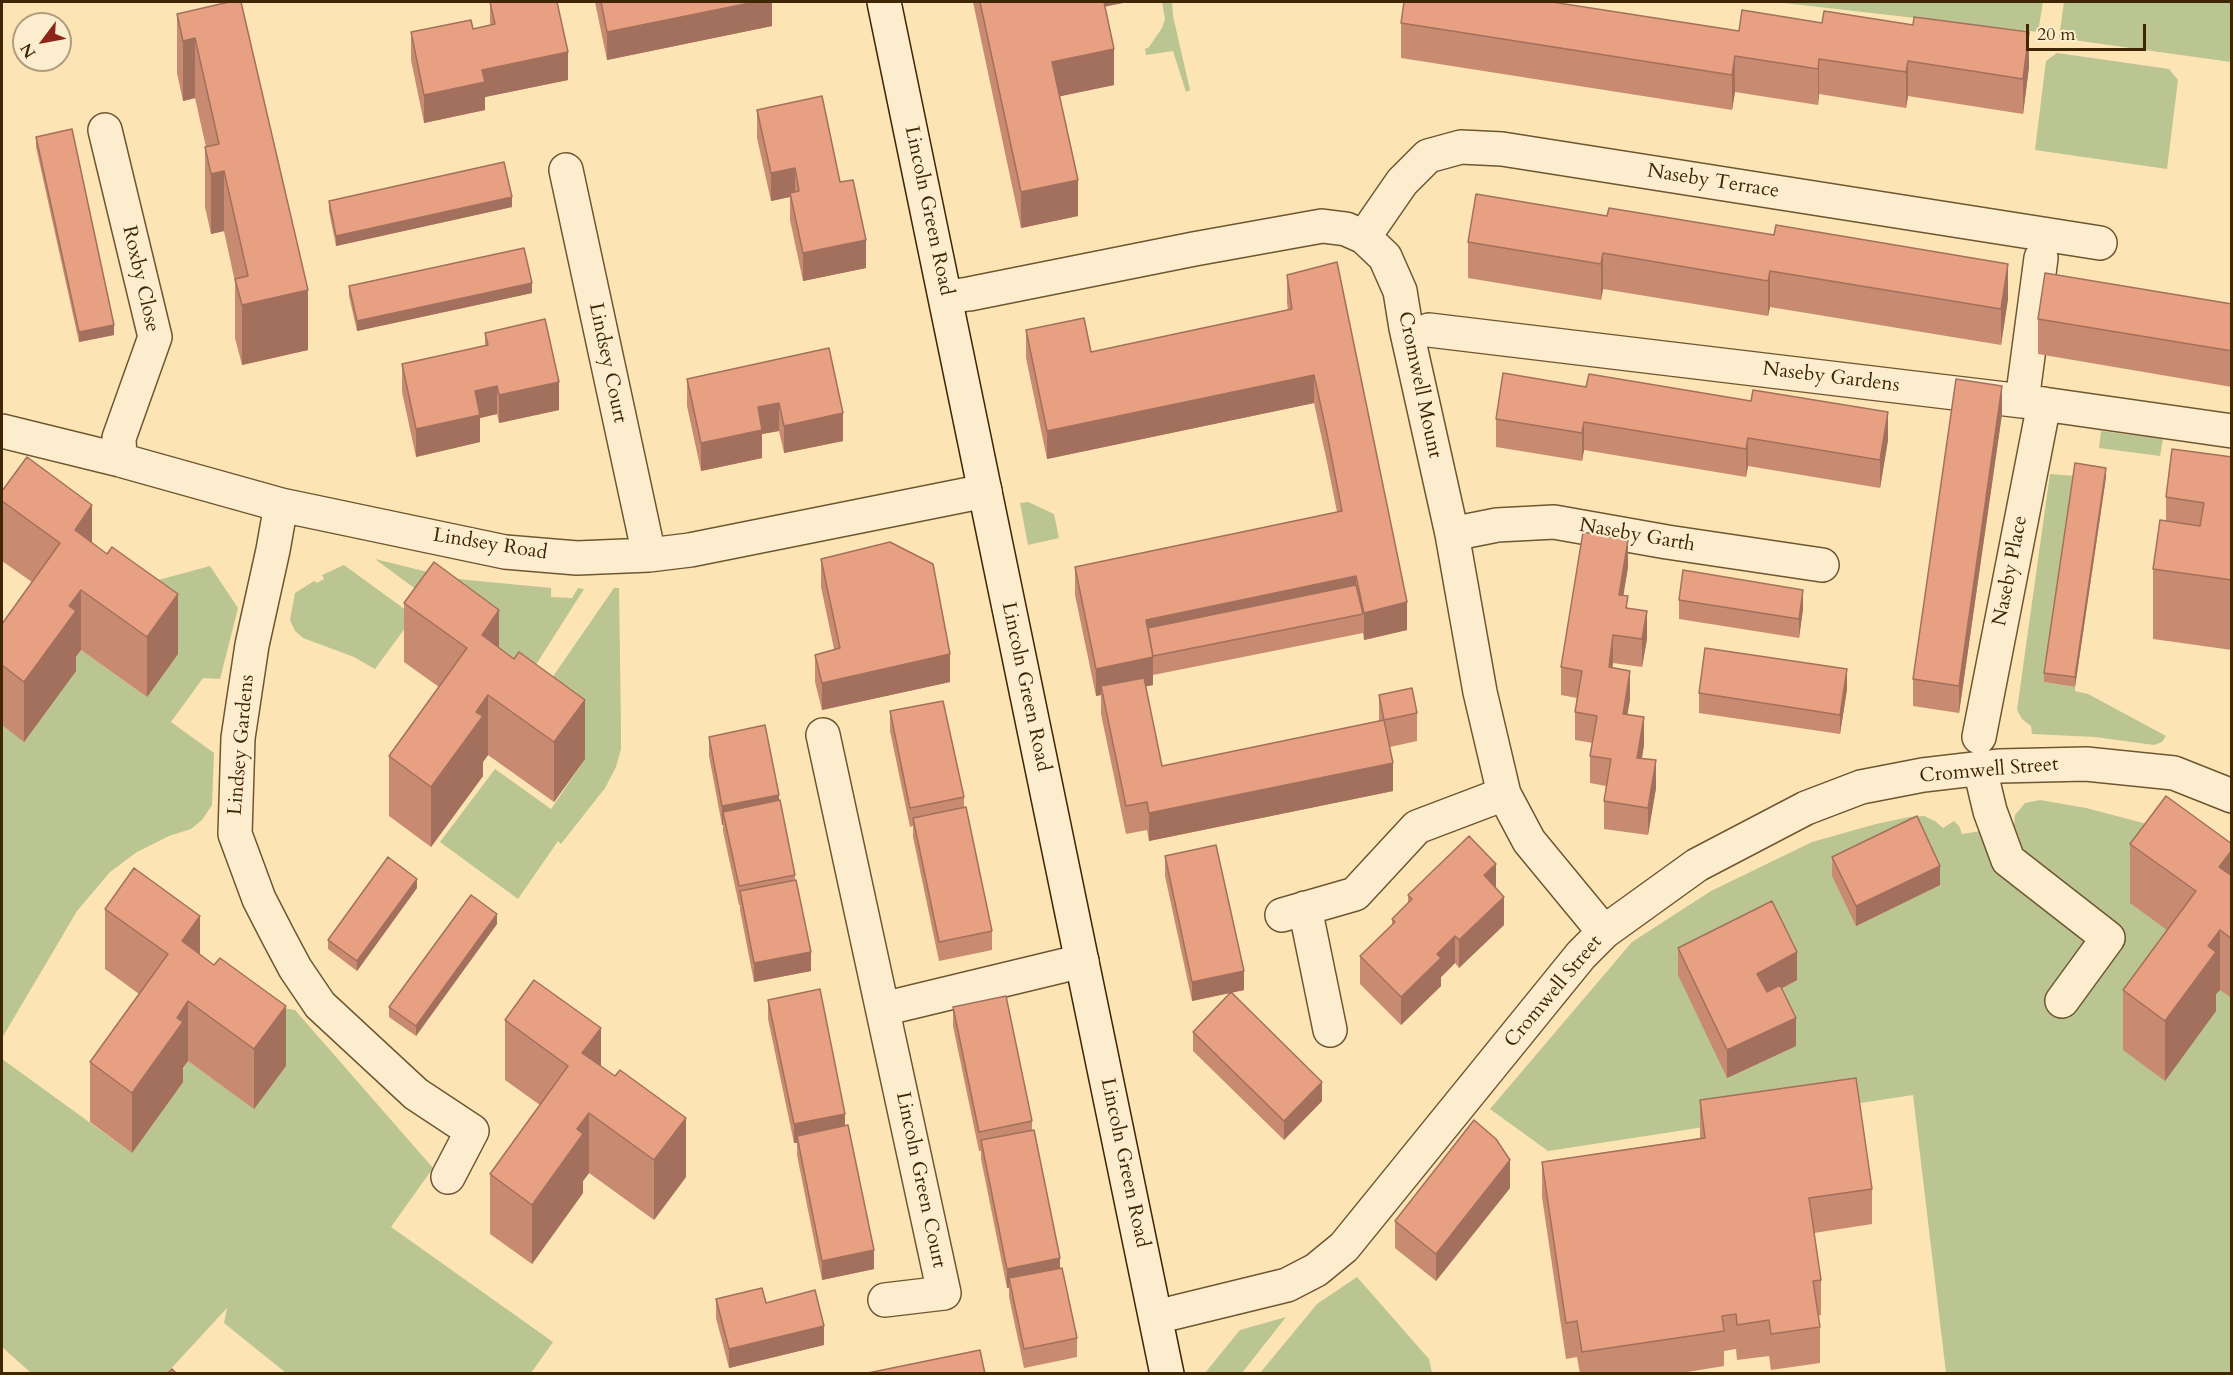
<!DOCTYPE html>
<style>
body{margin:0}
#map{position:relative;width:2233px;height:1375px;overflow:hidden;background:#fce4b5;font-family:Cardo,serif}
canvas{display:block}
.frame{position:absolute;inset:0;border:3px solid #3f2604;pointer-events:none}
.north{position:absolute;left:12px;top:12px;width:60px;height:60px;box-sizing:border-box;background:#fdedcf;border:2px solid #b19d7e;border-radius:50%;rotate:238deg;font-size:16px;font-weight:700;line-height:24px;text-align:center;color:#3f2604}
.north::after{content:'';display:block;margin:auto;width:21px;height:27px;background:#8f2418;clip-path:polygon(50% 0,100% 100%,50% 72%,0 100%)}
.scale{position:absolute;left:2026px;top:24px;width:120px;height:27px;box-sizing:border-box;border:3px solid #3f2604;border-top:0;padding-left:8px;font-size:18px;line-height:21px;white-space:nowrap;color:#3f2604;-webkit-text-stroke:4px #fdedcf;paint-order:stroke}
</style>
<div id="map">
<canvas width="2233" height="1375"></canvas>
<div class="frame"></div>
<div class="north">N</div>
<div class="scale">20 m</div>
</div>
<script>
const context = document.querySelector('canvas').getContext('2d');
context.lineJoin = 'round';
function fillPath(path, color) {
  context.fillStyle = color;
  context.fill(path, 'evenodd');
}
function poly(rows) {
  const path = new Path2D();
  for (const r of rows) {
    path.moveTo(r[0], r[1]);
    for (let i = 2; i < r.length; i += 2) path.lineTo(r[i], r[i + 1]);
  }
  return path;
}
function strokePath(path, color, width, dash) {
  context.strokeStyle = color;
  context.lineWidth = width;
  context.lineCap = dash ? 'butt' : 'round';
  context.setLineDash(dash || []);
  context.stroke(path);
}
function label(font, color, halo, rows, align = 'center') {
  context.font = font + ' Cardo,serif';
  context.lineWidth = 4.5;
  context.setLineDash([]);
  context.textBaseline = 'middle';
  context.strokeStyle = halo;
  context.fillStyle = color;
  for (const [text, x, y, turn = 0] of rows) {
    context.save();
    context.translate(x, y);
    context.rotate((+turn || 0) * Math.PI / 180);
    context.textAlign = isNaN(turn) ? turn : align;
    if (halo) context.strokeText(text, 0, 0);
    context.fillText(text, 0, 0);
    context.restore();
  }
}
fillPath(poly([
 [1162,2,1172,2,1173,16,1190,90,1186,92,1173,51,1146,55,1145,49,1149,47,1162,28,1165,19],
 [1775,2,2043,2,2038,32],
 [2064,2,2231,2,2231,62,2059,38],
 [2057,53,2169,69,2178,80,2167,169,2035,150,2046,61],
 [2101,431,2163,439,2160,456,2099,448],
 [2050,474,2075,476,2044,682,2075,687,2075,691,2088,694,2166,736,2162,742,2154,745,2095,737,2032,734,2031,726,2022,719,2017,710],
 [1028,502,1054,514,1059,538,1028,545,1020,503],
 [375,559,444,576,429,599],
 [344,565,414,616,375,669,354,657,303,638,295,631,290,620,295,593,314,581,317,583,324,579,322,575],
 [210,566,238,608,220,679,203,678,171,722,214,753,212,805,202,820,191,829,169,836,137,852,110,872,77,911,2,1038,2,725,24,741,81,650,147,697,136,586],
 [458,579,551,588,551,597,572,598,578,588,584,589,530,674,437,604],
 [614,588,619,588,621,729,621,749,616,767,605,788,561,844,558,841,518,899,440,842,495,769,551,809,585,759,525,717],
 [2040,800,2086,808,2231,846,2231,1373,1946,1373,1913,1095,1548,1151,1490,1109,1632,942,1711,891,1812,842,1876,824,1909,817,1924,816,1935,821,1943,828,1954,821,1959,826,1962,834,2014,826,2015,815,2025,803],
 [267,1005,295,1010,433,1168,391,1227,553,1342,531,1373,286,1373,224,1323,227,1308,167,1373,31,1373,2,1347,2,1059,132,1153,188,1061,254,1108,285,1066],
 [1357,1277,1429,1359,1432,1373,1260,1373,1317,1304],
 [1286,1317,1242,1373,1205,1373,1240,1330]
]), '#bac591');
const street = poly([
 [105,130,155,337,119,438,120,460],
 [566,170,649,555],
 [1364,237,1402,182,1428,156,1461,147,1502,149,2100,243],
 [946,297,969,294,1194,249,1322,226,1346,229,1364,237,1385,257,1400,291,1406,328,1452,534,1480,692,1504,794,1529,841,1604,932],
 [1429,330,2022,401,2232,431],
 [2022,401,2041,258],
 [2,431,120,460,281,505,505,552,577,558,649,555,690,550,985,491],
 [281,505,273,550,252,645,238,738,235,834,259,899,278,936,295,968,320,1005,416,1094,472,1131,448,1177],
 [1452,534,1497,525,1554,522,1667,542,1822,565],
 [823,735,944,1293,885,1300],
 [1979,737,2044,404],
 [1980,769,1990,811,2008,860,2108,938,2062,1001],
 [1305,908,1330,1030],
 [1282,915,1355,894,1417,827,1504,794],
 [883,1009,1082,961],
 [1156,1317,1287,1285,1316,1270,1344,1247,1581,955,1604,932,1697,865,1806,808,1861,787,1923,775,2000,766,2086,764,2174,773,2232,796]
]);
const secondary = poly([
 [884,2,1167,1374]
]);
strokePath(street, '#6e5630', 36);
strokePath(secondary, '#3f2604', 36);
strokePath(street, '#fdedcf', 33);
strokePath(secondary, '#fdedcf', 33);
fillPath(poly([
 [229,2,308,350,242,365,235,338,235,282,224,231,211,234,205,207,205,147,206,147,195,98,183,101,177,73,177,14],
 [490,2,568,80,485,97,485,110,424,123,411,60,411,32,473,29,490,25],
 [595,2,772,2,772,26,607,60],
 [973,2,1128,2,1105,6,1114,85,1060,96,1078,216,1021,228],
 [1401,23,1739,31,2029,67,2023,114,1908,96,1906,108,1819,94,1818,105,1735,92,1732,110,1401,58],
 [757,110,840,182,866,268,803,281,790,220,790,197,771,201,757,138],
 [36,137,114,335,79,342,36,147],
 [1476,194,2008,299,2001,345,1770,307,1768,316,1603,289,1601,300,1468,278,1468,242],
 [329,201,512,207,336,246,329,211],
 [1287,275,1407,630,1364,640,1363,633,1153,675,1153,685,1145,686,1162,766,1379,721,1379,695,1417,713,1417,741,1390,747,1393,791,1149,841,1147,830,1126,834,1101,714,1101,695,1096,696,1075,595,1075,567,1337,512,1327,462,1314,403,1047,459,1026,358,1026,330,1091,352,1288,310,1287,303],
 [349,286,532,293,357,331,349,296],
 [2232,304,2232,387,2038,354,2038,319],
 [485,333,559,410,499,423,497,414,480,418,480,442,416,457,402,392,402,364,485,346],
 [829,348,843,441,784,453,779,431,762,434,762,458,701,471,687,406,687,379],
 [1503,373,1888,440,1880,488,1748,466,1746,477,1584,450,1582,461,1496,447,1496,419],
 [2002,414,1959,713,1913,706,1913,679],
 [2232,457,2232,650,2153,639,2153,569,2166,521,2166,497],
 [2106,477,2075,687,2044,682,2044,673],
 [2,491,92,543,178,654,147,697,81,650,76,657,76,671,24,742,2,725,2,624,32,582,2,561],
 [821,559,950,682,822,710,815,682,815,655,834,649,821,587],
 [1628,567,1623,595,1628,609,1647,639,1642,667,1613,663,1612,668,1630,699,1627,715,1644,745,1642,758,1656,788,1648,835,1604,829,1604,801,1606,786,1590,783,1590,756,1593,743,1575,740,1575,712,1577,698,1561,695,1561,667],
 [1679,600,1803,609,1799,638,1679,619],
 [404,603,499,648,585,759,554,802,488,755,483,762,483,776,431,847,389,816,389,756,439,687,404,662],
 [1847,689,1840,734,1699,713,1699,693],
 [890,711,964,797,964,808,992,931,992,950,939,961,913,837,913,826,910,827,890,731],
 [709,737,779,800,795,875,795,880,811,971,754,982,740,910,740,905,739,905,723,831,723,825,722,825,709,756],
 [2130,844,2232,844,2232,998,2220,990,2216,994,2216,1011,2165,1081,2123,1050,2123,990,2167,930,2130,903],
 [1165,856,1244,990,1231,993,1322,1101,1284,1140,1193,1051,1193,1032,1230,993,1192,1001,1165,876],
 [1832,857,1940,885,1856,926,1832,876],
 [417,888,357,971,328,949,328,940],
 [1496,888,1504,925,1459,968,1455,963,1441,977,1441,986,1401,1025,1360,984,1360,956,1392,926,1392,919,1408,903,1408,895],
 [105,909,200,954,286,1066,254,1109,188,1061,183,1068,183,1082,132,1153,90,1122,90,1062,139,994,105,969],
 [497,924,416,1036,389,1017,389,1007],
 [1678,948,1797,980,1781,989,1796,1046,1727,1078,1678,975],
 [768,1000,845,1126,874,1269,822,1280,797,1155,797,1143,794,1143,768,1019],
 [953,1007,1032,1121,1032,1130,1060,1268,1077,1338,1077,1357,1024,1368,1009,1297,1009,1288,1007,1288,981,1159,981,1151,979,1151,953,1026],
 [505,1020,601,1066,686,1177,654,1220,589,1173,583,1181,583,1193,532,1264,490,1234,490,1174,540,1105,505,1080],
 [1700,1100,1872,1189,1872,1224,1814,1233,1821,1280,1821,1315,1818,1316,1820,1327,1820,1363,1771,1370,1769,1356,1737,1360,1736,1349,1724,1351,1724,1366,1675,1374,1580,1374,1577,1357,1566,1359,1542,1197,1542,1162,1700,1138],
 [1510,1188,1436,1281,1395,1248,1395,1221],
 [716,1299,766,1303,824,1345,729,1368,716,1318]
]), '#c88a71');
fillPath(poly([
 [755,2,772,2,772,26,607,60,607,32],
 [1098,2,1128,2,1098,8],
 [2029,32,2029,67,2023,114,2023,79],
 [195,38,195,98,183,101,183,41],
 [1114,49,1114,85,1052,98,1052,62],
 [568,52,568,80,485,97,485,110,424,123,424,95,482,70],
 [1735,56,1735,92,1732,110,1732,75],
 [1819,59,1819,94,1818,105,1818,69],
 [1908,61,1908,96,1906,108,1906,72],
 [795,168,795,196,790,193,790,197,771,201,771,173],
 [224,171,224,231,211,234,211,174],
 [1078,180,1078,216,1021,228,1021,192],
 [512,197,512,207,336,246,336,236],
 [866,240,866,268,803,281,803,253],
 [1603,253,1603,289,1601,300,1601,264],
 [2008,264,2008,299,2001,345,2001,309],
 [1770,271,1770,307,1768,316,1768,281],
 [532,283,532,293,357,331,357,321],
 [308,290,308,350,242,365,242,305],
 [114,325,114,335,79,342,79,332],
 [1314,375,1314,403,1047,459,1047,431],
 [559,382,559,410,499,423,499,395],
 [497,386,497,414,480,418,480,442,416,457,416,429,475,391],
 [2002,386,2002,414,1959,713,1959,686],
 [779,403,779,431,762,434,762,458,701,471,701,443,758,407],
 [1888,412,1888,440,1880,488,1880,460],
 [843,413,843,441,784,453,784,426],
 [1584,422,1584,450,1582,461,1582,433],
 [1748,438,1748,466,1746,477,1746,449],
 [2106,468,2106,477,2075,687,2075,677],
 [92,505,92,565,75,530],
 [1628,540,1628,567,1619,623,1619,595],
 [1356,576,1356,604,1150,647,1146,620],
 [81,590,81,650,76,657,76,671,24,742,24,682,69,606],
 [1803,590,1803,609,1799,638,1799,619],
 [178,594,178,654,147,697,147,637],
 [1407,602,1407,630,1364,640,1364,613],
 [499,610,499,670,482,635],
 [1647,611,1647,639,1642,667,1642,639],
 [1613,635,1613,663,1609,695,1609,667],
 [950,654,950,682,822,710,822,683],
 [1153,657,1153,685,1103,695,1101,686,1101,695,1096,696,1096,669],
 [1847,669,1847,689,1840,734,1840,715],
 [1630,671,1630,699,1623,742,1623,714],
 [488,695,488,755,483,762,483,776,431,847,431,787,476,712],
 [585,700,585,759,554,802,554,742],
 [1644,717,1644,745,1637,785,1637,758],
 [1656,760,1656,788,1648,835,1648,808],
 [1393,763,1393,791,1149,841,1149,813],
 [779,795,779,814,723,812,723,825,722,825,722,806],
 [2232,850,2232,910,2219,867],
 [1496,864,1496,891,1484,875],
 [1940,866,1940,885,1856,926,1856,906],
 [417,879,417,888,357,971,357,961],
 [1504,897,1504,925,1459,968,1459,940],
 [497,914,497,924,416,1036,416,1026],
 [200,916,200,976,182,941],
 [2220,930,2220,990,2216,994,2216,1011,2165,1081,2165,1021,2208,946],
 [1455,936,1455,963,1441,977,1441,986,1401,1025,1401,997,1437,954],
 [811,952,811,971,754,982,754,963],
 [1797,952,1797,980,1757,1001,1757,974],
 [1244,971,1244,990,1192,1001,1192,982],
 [188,1001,188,1061,183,1068,183,1082,132,1153,132,1093,177,1018],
 [286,1006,286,1066,254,1109,254,1049],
 [1796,1018,1796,1046,1727,1078,1727,1050],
 [601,1028,601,1088,582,1053],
 [1322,1082,1322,1101,1284,1140,1284,1121],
 [589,1113,589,1173,583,1181,583,1193,532,1264,532,1205,577,1129],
 [845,1114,845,1133,797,1136,797,1143,794,1143,794,1124],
 [686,1118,686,1177,654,1220,654,1160],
 [1510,1160,1510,1188,1436,1281,1436,1254],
 [874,1250,874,1269,822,1280,822,1261],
 [1060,1258,1060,1277,1009,1278,1009,1288,1007,1288,1007,1269],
 [824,1326,824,1345,729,1368,729,1349]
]), '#a2705c');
const building = poly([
 [229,2,241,2,308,290,242,305,235,279,248,276,224,171,211,174,205,147,219,144,195,38,183,41,177,14,229,2],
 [490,2,557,2,568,52,482,70,485,82,424,95,411,32,471,20,473,29,495,24,490,2],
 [601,2,755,2,607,32,601,2],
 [980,2,1104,2,1114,49,1052,62,1078,180,1021,192,980,2],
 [1404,2,1552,2,1739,31,1742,10,1822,23,1824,11,1913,25,1914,17,2029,32,2023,79,1908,61,1906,72,1819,59,1818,69,1735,56,1732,75,1401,23,1404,2],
 [822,96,840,182,853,180,866,240,803,253,790,193,799,191,795,168,771,173,757,110,822,96],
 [72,129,114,325,79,332,36,137,72,129],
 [504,162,512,197,336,236,329,201,504,162],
 [1476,194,1607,216,1609,208,1774,235,1776,225,2008,264,2001,309,1770,271,1768,281,1603,253,1601,264,1468,242,1476,194],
 [524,248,532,283,357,321,349,286,524,248],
 [1337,262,1407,602,1364,613,1356,576,1146,620,1153,657,1096,669,1075,567,1342,511,1327,434,1314,375,1047,431,1026,330,1084,318,1091,352,1292,309,1287,275,1337,262],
 [2045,273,2232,304,2232,351,2038,319,2045,273],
 [545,319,559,382,499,395,497,386,475,391,480,415,416,429,402,364,488,345,485,333,545,319],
 [829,348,843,413,784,426,779,403,758,407,762,430,701,443,687,379,829,348],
 [1503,373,1586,387,1589,374,1751,401,1753,390,1888,412,1880,460,1748,438,1746,449,1584,422,1582,433,1496,419,1503,373],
 [1956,379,2002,386,1959,686,1913,679,1956,379],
 [2172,449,2232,457,2232,580,2153,569,2160,520,2200,526,2204,503,2166,497,2172,449],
 [27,457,92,505,75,530,107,554,112,547,178,594,147,637,81,590,69,606,76,611,24,682,2,665,2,624,60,543,2,501,2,491,27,457],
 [2075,463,2106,468,2075,677,2044,673,2075,463],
 [1583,532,1628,540,1619,595,1628,596,1626,608,1647,611,1642,639,1613,635,1609,667,1630,671,1623,714,1644,717,1637,758,1656,760,1648,808,1604,801,1611,759,1590,756,1597,716,1575,712,1582,671,1561,667,1583,532],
 [890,542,933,564,950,654,822,683,815,655,840,648,821,559,890,542],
 [434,562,499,610,482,635,514,659,519,652,585,700,554,742,488,695,476,712,483,716,431,787,389,756,467,648,404,603,434,562],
 [1683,570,1803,590,1799,619,1679,600,1683,570],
 [1356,585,1363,614,1153,656,1148,628,1356,585],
 [1705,648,1847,669,1840,715,1699,693,1705,648],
 [1144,678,1162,766,1384,720,1379,695,1412,688,1417,713,1384,720,1393,763,1149,813,1147,802,1126,806,1101,686,1144,678],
 [943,701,964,797,910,808,890,711,943,701],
 [765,725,779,795,722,806,709,737,765,725],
 [2166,796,2232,844,2232,850,2219,867,2232,876,2232,939,2220,930,2208,946,2216,952,2165,1021,2123,990,2196,891,2130,844,2166,796],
 [780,800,795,875,739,886,723,812,780,800],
 [966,807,992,931,939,942,913,818,966,807],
 [1917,816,1940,866,1856,906,1832,857,1917,816],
 [1469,836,1496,864,1484,875,1504,897,1459,940,1455,936,1437,954,1441,958,1401,997,1360,956,1395,922,1392,919,1412,899,1408,895,1469,836],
 [1216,845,1244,971,1192,982,1165,856,1216,845],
 [388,857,417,879,357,961,328,940,388,857],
 [134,868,200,916,182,941,214,965,220,958,286,1006,254,1049,188,1001,177,1018,183,1022,132,1093,90,1062,168,954,105,909,134,868],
 [796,880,811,952,754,963,740,891,796,880],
 [471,895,497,914,416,1026,389,1007,471,895],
 [1772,901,1797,952,1757,974,1767,992,1780,985,1796,1018,1727,1050,1678,948,1772,901],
 [534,980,601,1028,582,1053,615,1076,620,1070,686,1118,654,1160,589,1113,577,1129,583,1134,532,1205,490,1174,568,1066,505,1020,534,980],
 [820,989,845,1114,794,1124,768,1000,820,989],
 [1231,992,1322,1082,1284,1121,1193,1032,1231,992],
 [1006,996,1032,1121,979,1132,953,1007,1006,996],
 [1856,1078,1872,1189,1809,1198,1821,1280,1813,1281,1820,1327,1771,1334,1769,1320,1737,1325,1736,1314,1722,1316,1724,1331,1582,1352,1577,1321,1566,1323,1542,1162,1705,1138,1700,1100,1856,1078],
 [1474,1120,1496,1139,1510,1160,1436,1254,1395,1221,1474,1120],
 [848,1125,874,1250,822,1261,797,1136,848,1125],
 [1034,1130,1060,1258,1007,1269,981,1140,1034,1130],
 [1062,1268,1077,1338,1024,1349,1009,1278,1062,1268],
 [762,1288,766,1303,815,1290,824,1326,729,1349,716,1299,762,1288],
 [980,1350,985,1374,863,1374,980,1350],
 [172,1369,177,1374,167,1374,172,1369]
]);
fillPath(building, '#e8a083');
strokePath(building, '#a2705c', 1.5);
label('20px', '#3f2604', '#fdedcf', [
 ["Naseby Terrace",1713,182,9],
 ["Lincoln Green Road",928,211,78],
 ["Roxby Close",140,279,77],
 ["Lindsey Court",607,363,78],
 ["Naseby Gardens",1831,378,7],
 ["Cromwell Mount",1419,385,78],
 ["Naseby Garth",1637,536,10],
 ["Lindsey Road",490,545,9],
 ["Naseby Place",2011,571,-79],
 ["Lincoln Green Road",1025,687,78],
 ["Lindsey Gardens",242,745,-85],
 ["Cromwell Street",1989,771,-5],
 ["Cromwell Street",1554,992,-50],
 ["Lincoln Green Road",1124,1163,78],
 ["Lincoln Green Court",920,1180,78]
]);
</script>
